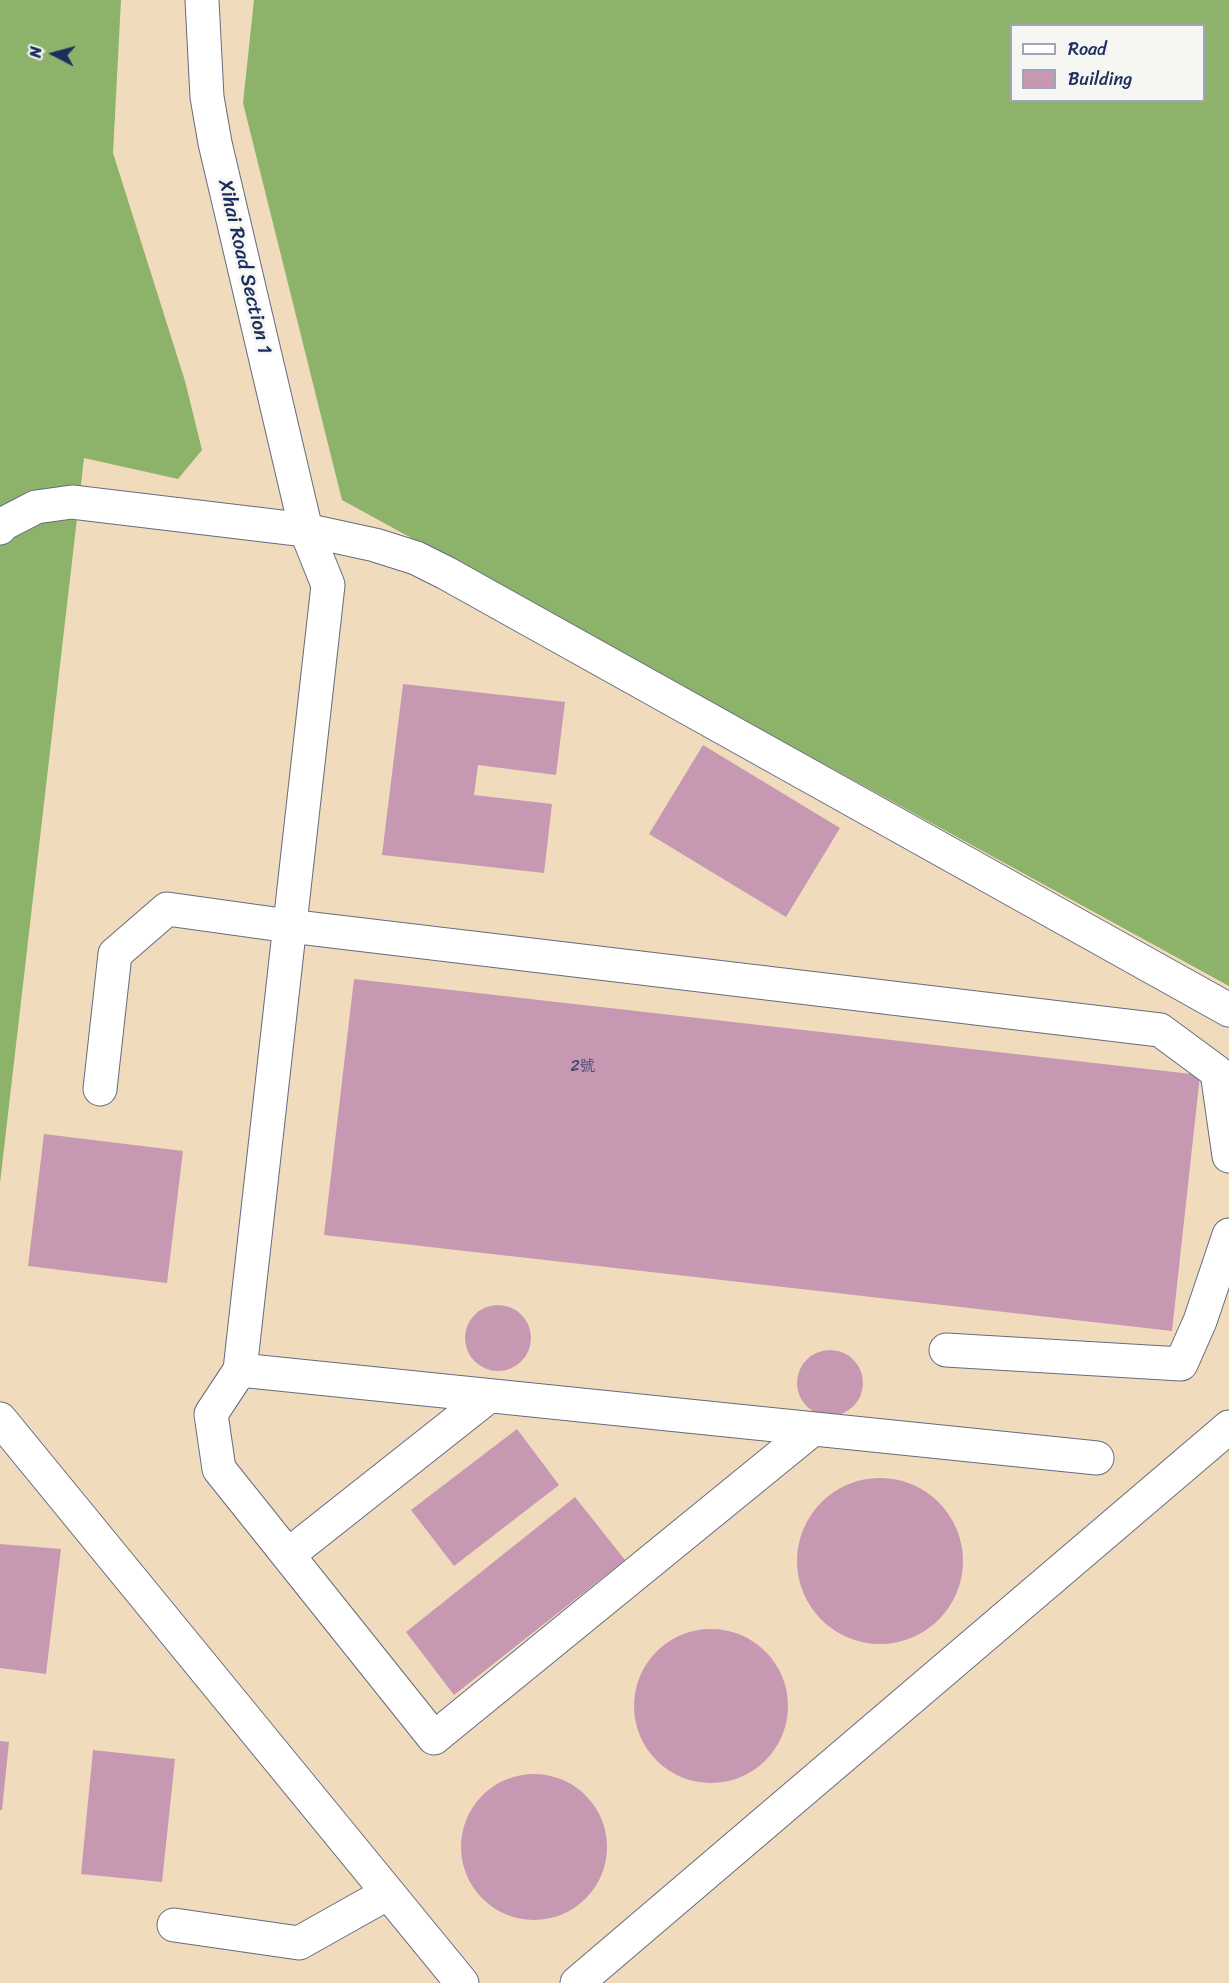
<!DOCTYPE html>
<meta charset="utf-8">
<style>
body{margin:0}
#map{position:relative;width:1229px;height:1983px;overflow:hidden;background:#f1dbbd;font-family:Sriracha,sans-serif}
canvas{display:block}
.legend{position:absolute;left:1010px;top:24px;width:195px;height:78px;box-sizing:border-box;background:#f6f6f2;border:2px solid #9ea6b7;margin:0;padding:8px 10px;list-style:none;font-size:18px;color:#1b2f5e}
.legend li{display:flex;align-items:center;gap:12px;height:30px}
.legend b{width:30px;border:2px solid #9ea6b7}
.north{position:absolute;left:24px;top:24px;width:60px;height:60px;-webkit-text-stroke:4px #f6f6f2;paint-order:stroke;rotate:276deg;font-size:16px;font-weight:700;line-height:24px;text-align:center;color:#1b2f5e}
.north::after{content:'';display:block;margin:auto;width:21px;height:27px;background:#1b2f5e;clip-path:polygon(50% 0,100% 100%,50% 72%,0 100%)}
</style>
<div id="map">
<canvas width="1229" height="1983"></canvas>
<ul class="legend">
<li><b style="height:8px;background:#fff"></b>Road</li>
<li><b style="height:16px;background:#c798b1"></b>Building</li>
</ul>
<div class="north">N</div>
</div>
<script>
const context = document.querySelector('canvas').getContext('2d');
context.lineJoin = 'round';
function fillPath(path, color) {
  context.fillStyle = color;
  context.fill(path, 'evenodd');
}
function poly(rows) {
  const path = new Path2D();
  for (const r of rows) {
    if (r.length === 3) {
      path.moveTo(r[0] + r[2], r[1]);
      path.arc(r[0], r[1], r[2], 0, 2 * Math.PI);
      continue;
    }
    path.moveTo(r[0], r[1]);
    for (let i = 2; i < r.length; i += 2) path.lineTo(r[i], r[i + 1]);
  }
  return path;
}
function strokePath(path, color, width, dash) {
  context.strokeStyle = color;
  context.lineWidth = width;
  context.lineCap = dash ? 'butt' : 'round';
  context.setLineDash(dash || []);
  context.stroke(path);
}
function label(font, color, halo, rows, align = 'center') {
  context.font = font + ' Sriracha,"LXGW WenKai TC",sans-serif';
  context.lineWidth = 6;
  context.setLineDash([]);
  context.textBaseline = 'middle';
  context.strokeStyle = halo;
  context.fillStyle = color;
  for (const [text, x, y, turn = 0] of rows) {
    context.save();
    context.translate(x, y);
    context.rotate((+turn || 0) * Math.PI / 180);
    context.textAlign = isNaN(turn) ? turn : align;
    if (halo) context.strokeText(text, 0, 0);
    context.fillText(text, 0, 0);
    context.restore();
  }
}
fillPath(poly([
 [0,0,121,0,113,153,185,381,202,450,178,479,84,458,0,1183],
 [254,0,1229,0,1229,986,342,500,243,103],
 [1012,26,1204,26,1204,100,1012,100]
]), '#8cb369');
fillPath(poly([
 [403,684,565,702,556,775,478,765,474,795,552,804,544,873,382,855],
 [703,745,840,828,786,917,649,834],
 [354,979,1200,1075,1172,1331,324,1235],
 [44,1134,183,1151,167,1283,28,1266],
 [498,1338,33],
 [830,1383,33],
 [517,1429,559,1485,454,1566,411,1510],
 [880,1561,83],
 [575,1497,625,1560,454,1695,406,1632],
 [0,1544,61,1549,46,1674,0,1668],
 [711,1706,77],
 [0,1741,9,1742,2,1810,0,1810],
 [93,1750,175,1759,162,1882,81,1874],
 [534,1847,73]
]), '#c798b1');
const minor = poly([
 [0,528,3,524,36,507,72,502,306,530,375,545,416,558,446,573,1229,1010],
 [306,530,328,585,240,1370,1097,1458],
 [100,1089,115,954,167,909,289,926,1160,1030,1217,1072,1229,1156],
 [946,1350,1181,1364,1200,1321,1229,1235],
 [240,1370,211,1414,219,1469,434,1738,813,1429],
 [0,1419,462,1983],
 [288,1555,489,1396],
 [174,1925,299,1943,388,1893],
 [577,1983,1229,1427]
]);
const major = poly([
 [202,0,207,97,215,143,306,530]
]);
strokePath(minor, '#666b7f', 35);
strokePath(major, '#666b7f', 35);
strokePath(minor, '#fff', 33);
strokePath(major, '#fff', 33);
label('16px', '#464973', null, [
 ["2號",583,1067]
]);
label('20px', '#1b2f5e', '#f6f6f2', [
 ["Xihai Road Section 1",244,267,77]
]);
</script>
